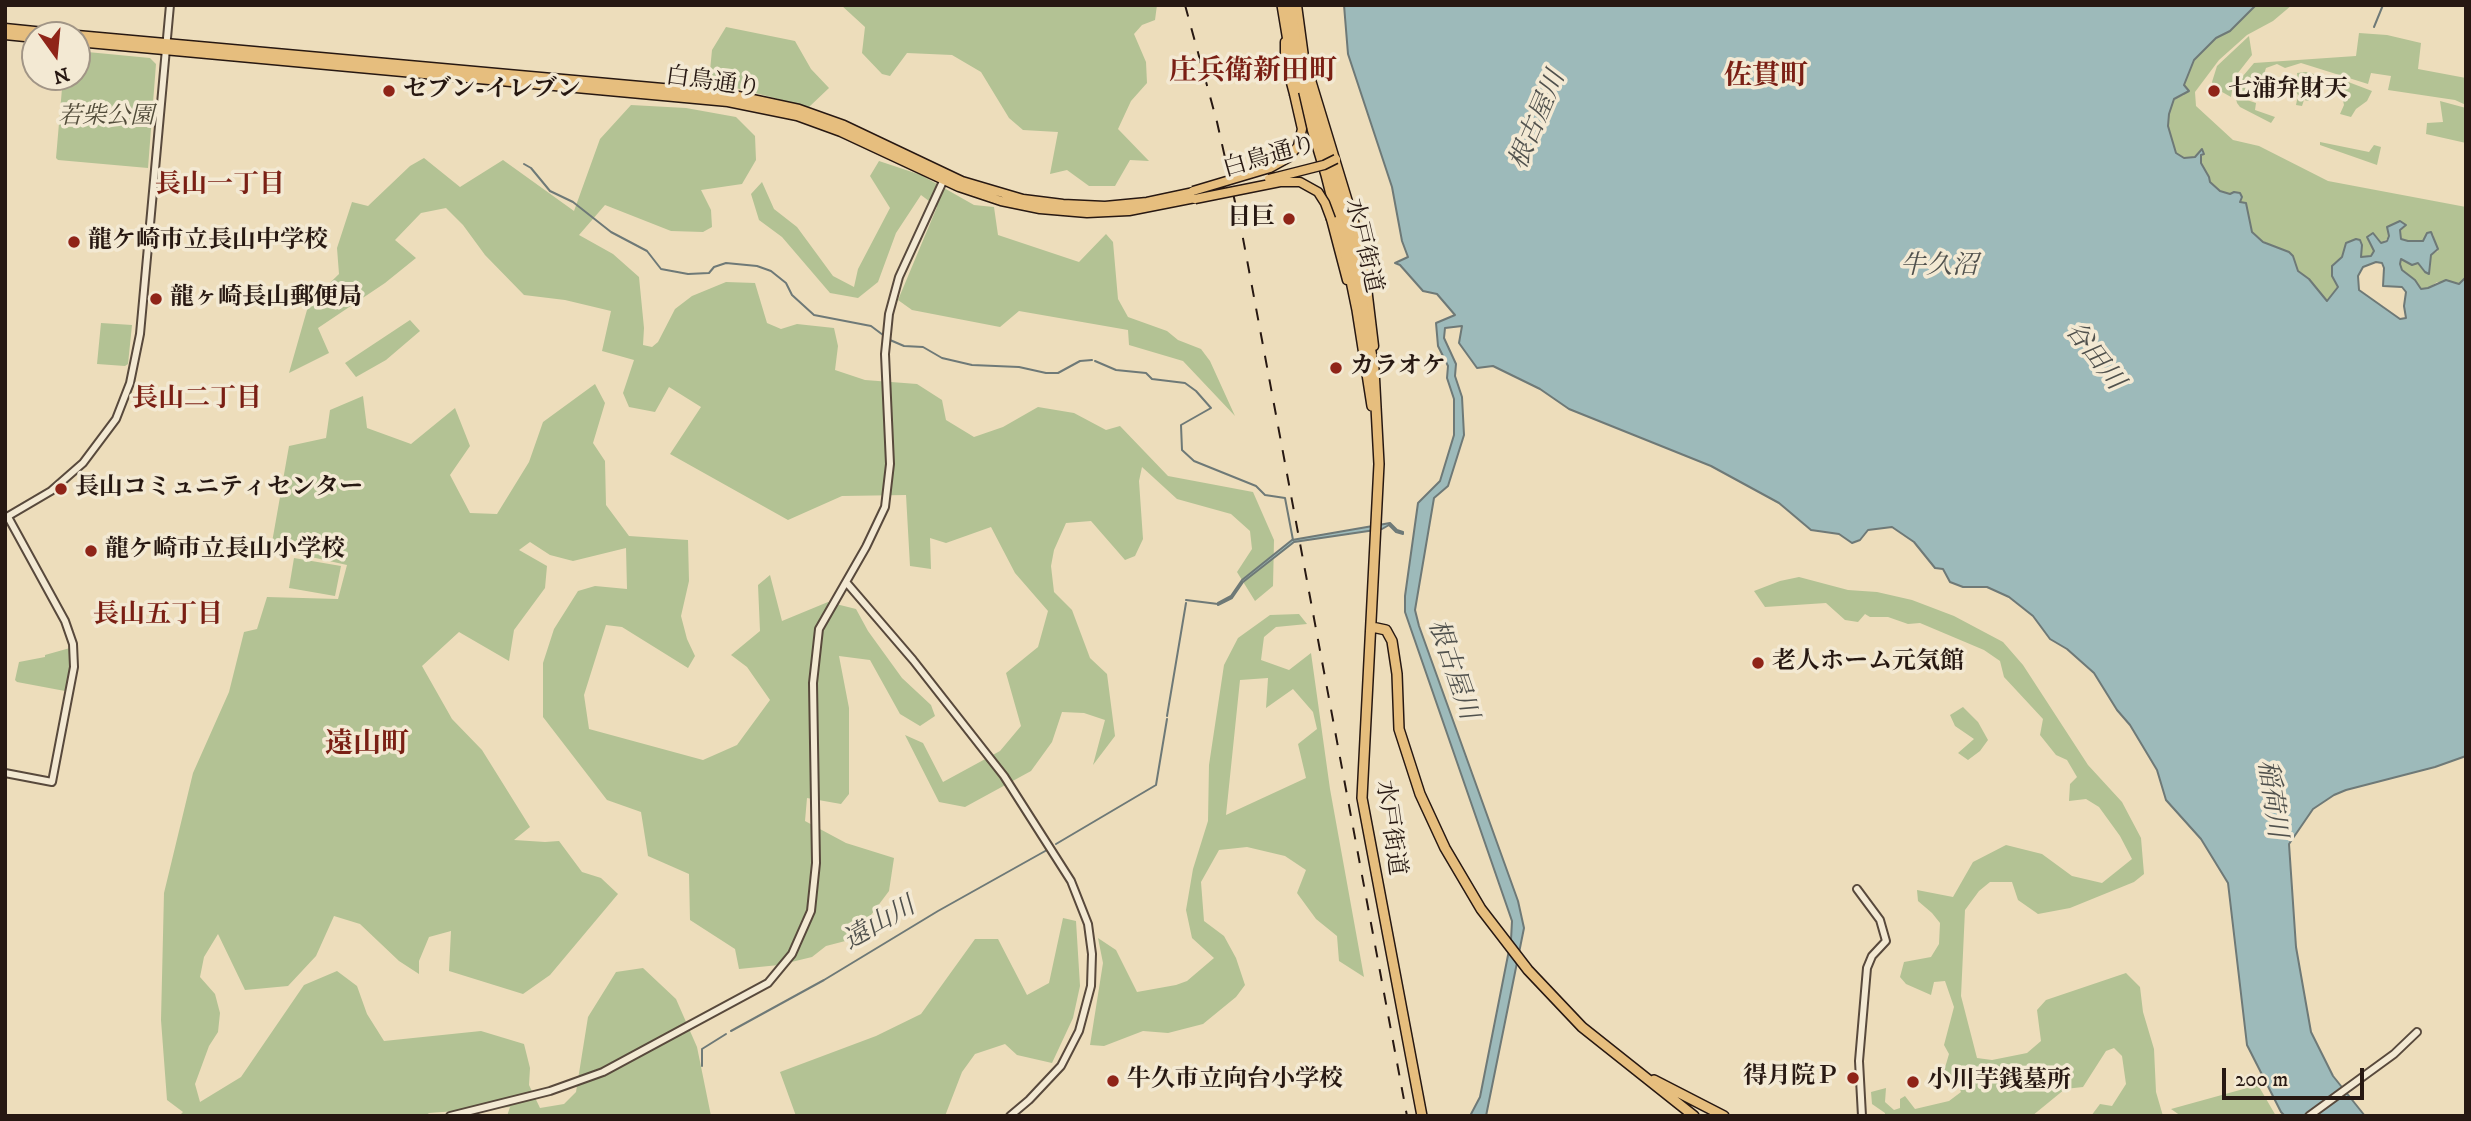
<!DOCTYPE html>
<meta charset="utf-8">
<style>
body{margin:0}
#map{position:relative;width:2471px;height:1121px;overflow:hidden;background:#edddbb;font-family:"IM FELL DW Pica",serif}
canvas{display:block}
.frame{position:absolute;inset:0;border:7px solid #271812;pointer-events:none}
.north{position:absolute;left:21px;top:21px;width:70px;height:70px;box-sizing:border-box;background:#f3e9d3;border:2px solid #a19586;border-radius:50%;rotate:165deg;font-size:19px;font-weight:700;line-height:28px;text-align:center;color:#271812}
.north::after{content:'';display:block;margin:auto;width:24px;height:32px;background:#8f2418;clip-path:polygon(50% 0,100% 100%,50% 72%,0 100%)}
.scale{position:absolute;left:2222px;top:1068px;width:142px;height:32px;box-sizing:border-box;border:4px solid #271812;border-top:0;padding-left:9px;font-size:21px;line-height:24px;white-space:nowrap;color:#271812;-webkit-text-stroke:5px #f3e9d3;paint-order:stroke}
</style>
<div id="map">
<canvas width="2471" height="1121"></canvas>
<div class="frame"></div>
<div class="north">N</div>
<div class="scale">200 m</div>
</div>
<script>
const context = document.querySelector('canvas').getContext('2d');
context.lineJoin = 'round';
function fillPath(path, color) {
  context.fillStyle = color;
  context.fill(path, 'evenodd');
}
function poly(rows) {
  const path = new Path2D();
  for (const r of rows) {
    path.moveTo(r[0], r[1]);
    for (let i = 2; i < r.length; i += 2) path.lineTo(r[i], r[i + 1]);
  }
  return path;
}
function strokePath(path, color, width, dash) {
  context.strokeStyle = color;
  context.lineWidth = width;
  context.lineCap = dash ? 'butt' : 'round';
  context.setLineDash(dash || []);
  context.stroke(path);
}
function label(font, color, halo, rows, align = 'center') {
  context.font = font + ' "IM FELL DW Pica","Noto Serif JP",serif';
  context.lineWidth = 7;
  context.setLineDash([]);
  context.textBaseline = 'middle';
  context.strokeStyle = halo;
  context.fillStyle = color;
  for (const [text, x, y, turn = 0] of rows) {
    context.save();
    context.translate(x, y);
    context.rotate((+turn || 0) * Math.PI / 180);
    context.textAlign = isNaN(turn) ? turn : align;
    if (halo) context.strokeText(text, 0, 0);
    context.fillText(text, 0, 0);
    context.restore();
  }
}
fillPath(poly([
 [841,5,1157,5,1155,20,1142,25,1134,34,1146,62,1147,83,1131,101,1118,129,1149,161,1130,160,1115,186,1089,186,1067,170,1050,174,1058,132,1023,130,1009,118,981,72,952,55,907,53,890,76,882,74,862,53,865,27],
 [2256,5,2292,5,2273,21,2247,35,2219,60,2195,92,2196,106,2233,140,2259,146,2328,181,2466,207,2466,277,2459,284,2437,282,2429,288,2421,289,2415,280,2401,270,2400,264,2402,259,2404,259,2418,263,2425,272,2430,272,2431,255,2438,251,2433,234,2424,241,2408,241,2401,239,2400,230,2381,243,2376,239,2368,241,2374,251,2371,256,2365,258,2361,257,2362,247,2345,246,2336,280,2338,287,2327,301,2309,279,2298,271,2293,256,2257,238,2252,232,2246,203,2240,203,2240,200,2230,194,2220,191,2210,182,2209,177,2201,163,2203,151,2195,157,2184,158,2176,153,2168,126,2169,114,2174,99,2184,95,2184,86,2194,60,2216,38,2230,31],
 [726,27,795,41,811,69,829,88,809,107,709,81,712,50],
 [2359,33,2387,35,2421,43,2418,69,2466,78,2466,105,2455,100,2388,90,2391,76,2371,73,2368,84,2301,63,2285,68,2277,64,2266,68,2262,80,2255,77,2247,84,2247,100,2256,103,2255,110,2275,117,2271,123,2240,107,2237,103,2235,94,2237,83,2254,63,2356,56],
 [2249,36,2252,55,2234,78,2231,97,2215,88,2212,82,2217,66],
 [77,51,150,58,156,64,148,168,58,160,56,158,63,77,77,77],
 [2306,72,2322,76,2322,85,2314,84,2309,101,2304,100,2302,106,2296,105,2298,95,2294,89,2298,83,2297,73],
 [2343,80,2372,91,2367,101,2356,109,2351,117,2340,114,2344,105,2342,96],
 [2440,101,2466,108,2466,143,2426,134,2427,123,2443,122],
 [631,105,686,108,736,117,755,136,756,160,742,184,701,190,711,210,712,227,703,232,671,231,605,205,579,235,613,254,639,277,644,328,643,345,652,347,658,342,675,309,692,296,726,282,755,283,767,323,781,329,797,324,834,328,838,346,835,370,865,380,917,384,942,400,946,420,974,437,1003,427,1038,407,1074,413,1106,430,1120,426,1168,476,1253,492,1274,540,1273,586,1255,601,1237,572,1252,549,1250,531,1231,514,1177,499,1142,467,1139,481,1143,539,1135,556,1125,560,1091,521,1066,523,1054,550,1051,566,1054,592,1072,610,1090,658,1107,674,1115,736,1093,765,1105,720,1084,713,1062,712,1052,742,1031,771,965,807,939,802,905,735,923,743,943,782,1000,751,1021,726,1006,673,1038,647,1048,611,1015,573,991,527,946,543,930,538,931,569,910,566,906,495,842,496,788,520,670,454,701,407,669,387,655,412,629,407,623,393,634,360,602,351,611,311,565,300,524,295,485,255,463,225,446,208,421,213,395,240,416,258,385,283,318,328,329,353,289,373,309,303,339,274,337,248,352,202,368,206,410,166,424,158,460,187,503,160,574,211,600,139],
 [2320,142,2369,152,2374,145,2381,147,2377,165,2320,145],
 [879,161,921,175,974,205,994,207,998,235,1079,262,1106,234,1113,242,1118,299,1128,317,1167,331,1178,340,1201,349,1210,361,1235,416,1183,361,1129,345,1128,330,1019,311,1000,327,912,310,898,300,937,207,921,195,896,233,878,282,858,298,830,293,782,237,759,220,751,194,762,182,774,209,797,227,833,276,854,287,858,269,890,208,870,176],
 [410,320,420,331,386,360,356,377,345,363],
 [101,323,132,325,128,364,125,366,97,364],
 [595,384,605,403,593,443,605,461,606,505,629,536,688,540,689,581,681,616,687,639,695,656,688,668,622,627,606,625,584,695,589,729,703,760,737,745,770,700,747,667,731,655,760,631,758,585,770,575,782,621,828,602,856,609,868,631,902,678,931,705,935,716,920,726,900,714,870,660,839,656,849,708,849,794,841,804,807,798,805,821,846,843,894,858,889,891,853,939,826,946,812,957,779,965,739,969,735,949,690,920,689,874,648,856,641,812,607,800,543,717,543,663,554,629,578,591,595,586,627,589,626,548,573,561,550,555,530,542,519,550,547,566,545,588,514,630,509,661,459,632,422,666,452,719,482,750,530,827,514,840,545,842,559,841,582,872,601,878,618,894,550,975,523,994,449,971,451,931,429,937,419,961,419,974,399,961,360,924,334,916,316,956,288,986,245,990,218,934,204,957,200,977,215,994,220,1013,218,1032,209,1046,195,1084,200,1102,241,1077,304,985,337,971,357,986,367,1014,384,1041,481,1031,524,1044,530,1068,529,1085,540,1108,564,1104,576,1092,588,1017,616,972,643,968,676,999,697,1047,711,1116,507,1116,510,1107,429,1113,425,1116,179,1116,183,1112,167,1100,161,1020,164,893,193,773,229,692,244,632,257,629,267,597,338,599,347,565,271,548,289,446,326,438,330,410,363,396,367,428,411,444,455,408,470,446,450,475,470,513,497,514,529,462,543,422],
 [294,558,341,566,335,596,289,588],
 [1799,577,1848,590,1877,592,1912,600,1954,616,2003,642,2023,665,2088,765,2122,802,2141,838,2144,874,2134,882,2070,908,2038,914,2018,900,2012,882,1990,882,1979,891,1965,910,1961,996,1977,1058,1992,1060,2027,1053,2041,1041,2037,1010,2046,1000,2126,973,2140,987,2143,1012,2154,1049,2156,1092,2163,1116,2091,1116,2100,1104,2112,1106,2126,1084,2122,1056,2114,1048,2106,1051,2083,1087,2065,1089,2032,1116,1885,1116,1885,1113,1872,1104,1871,1092,1886,1088,1885,1102,1894,1110,1900,1108,1900,1099,1905,1096,1915,1109,1949,1101,1961,1092,1956,1079,1944,1071,1949,1054,1944,1045,1954,1007,1945,981,1934,982,1931,995,1906,984,1900,977,1904,962,1931,957,1939,944,1940,923,1932,913,1918,901,1917,890,1953,897,1973,862,2006,845,2042,854,2072,876,2102,883,2132,859,2120,836,2099,807,2086,799,2069,801,2070,784,2077,777,2067,760,2056,755,2040,735,2043,719,2004,677,2000,661,1984,650,1920,623,1908,624,1888,617,1870,617,1865,614,1858,622,1845,620,1826,603,1765,607,1754,591,1780,581],
 [1299,614,1307,624,1276,627,1264,637,1261,660,1289,670,1311,653,1330,789,1364,977,1339,961,1337,936,1316,919,1297,893,1306,870,1285,856,1247,847,1219,850,1201,882,1204,921,1224,936,1236,958,1245,985,1236,997,1203,1024,1168,1033,1143,1031,1104,1046,1090,1045,1103,963,1098,938,1116,950,1137,992,1176,985,1187,981,1214,958,1192,938,1186,910,1193,869,1208,821,1209,765,1224,665,1238,638,1270,615],
 [1268,678,1266,708,1293,689,1313,712,1317,729,1298,744,1306,778,1226,815,1240,680],
 [70,648,69,677,65,691,17,682,15,680,19,662,45,657,45,655],
 [1963,707,1978,722,1988,740,1980,751,1968,760,1958,753,1974,739,1955,726,1950,715],
 [1063,918,1076,921,1080,986,1073,1018,1052,1063,1017,1055,1005,1044,975,1054,962,1072,945,1116,796,1116,780,1072,876,1036,921,1014,975,939,998,939,1027,995,1049,983],
 [2258,1085,2276,1116,2181,1116,2171,1109]
]), '#b3c294');
const water = poly([
 [1344,5,2256,5,2230,31,2216,38,2194,60,2184,85,2189,91,2174,99,2169,114,2168,126,2176,153,2184,158,2195,157,2202,149,2204,154,2201,155,2201,163,2209,177,2210,182,2220,191,2230,194,2234,192,2240,193,2242,197,2240,202,2246,203,2252,232,2263,242,2289,252,2293,256,2298,271,2309,279,2327,301,2338,287,2332,276,2332,266,2342,257,2346,243,2356,239,2360,240,2362,245,2361,257,2371,256,2374,251,2367,237,2373,233,2381,243,2387,241,2389,236,2387,227,2400,221,2406,225,2400,230,2401,239,2408,241,2423,241,2427,233,2431,232,2438,249,2431,255,2429,274,2425,272,2418,263,2412,265,2401,259,2400,264,2402,270,2415,280,2421,289,2428,288,2446,280,2459,284,2466,277,2466,756,2435,767,2346,790,2334,795,2313,809,2289,844,2296,947,2311,1032,2333,1076,2365,1116,2285,1116,2281,1112,2247,1045,2228,883,2201,839,2166,800,2157,770,2130,725,2117,710,2094,673,2067,649,2050,639,2033,616,2009,597,1987,587,1963,587,1950,582,1943,569,1935,568,1914,542,1892,527,1868,530,1860,540,1852,543,1839,534,1811,530,1779,503,1711,466,1569,409,1540,389,1493,366,1477,368,1459,343,1462,326,1445,328,1444,338,1456,364,1455,376,1462,397,1464,435,1448,486,1434,498,1415,610,1419,626,1518,901,1524,928,1486,1116,1470,1116,1480,1097,1511,940,1512,921,1405,612,1405,596,1418,503,1440,481,1454,435,1454,399,1447,378,1448,366,1438,346,1436,323,1455,315,1437,294,1423,291,1400,265,1395,263,1408,257,1402,241,1392,187,1348,54,1344,5],
 [2376,262,2382,263,2384,268,2383,286,2402,287,2406,292,2404,306,2406,318,2400,319,2359,290,2358,276,2363,267,2376,262],
 [1390,523,1397,530,1403,532,1403,534,1396,532,1389,525,1382,529,1294,542,1243,582,1232,598,1218,605,1218,603,1231,596,1242,580,1292,540,1390,523]
]);
fillPath(water, '#9dbaba');
strokePath(water, '#6e7977', 2);
strokePath(poly([
 [2374,27,2383,5],
 [524,164,531,168,550,191,573,202,611,232,647,251,661,269,688,274,709,273,714,267,726,263,757,266,771,271,786,283,792,295,814,315,871,326,883,335],
 [890,340,904,346,923,347,942,358,972,365,1019,367,1046,373,1058,373,1080,361,1092,360],
 [1095,361,1116,370,1146,373,1152,379,1185,383,1196,391,1211,408,1181,425,1182,450,1194,461,1256,486,1265,495,1285,498,1293,540],
 [1186,600,1218,604],
 [1167,716,1186,603],
 [1056,844,1156,785,1167,719],
 [731,1031,824,980,938,911,1047,850],
 [702,1066,702,1049,726,1034]
]), '#6e7977', 2);
const minor = poly([
 [5,518,51,491,83,463,116,419,130,383,140,334,170,5],
 [846,582,913,660,1004,776,1071,881,1088,924,1092,954,1091,986,1079,1031,1061,1066,1029,1100,1010,1116],
 [5,773,52,782,74,667,73,644,65,621,8,517],
 [1857,889,1880,920,1886,941,1872,956,1867,968,1859,1061,1862,1116],
 [450,1116,550,1091,603,1072,768,983,792,954,811,911,816,863,813,683,819,629,866,547,885,507,890,464,885,354,889,314,899,277,945,177],
 [2309,1116,2394,1054,2417,1032]
]);
const major = poly([
 [1297,5,1304,57,1356,228,1365,271,1374,346],
 [5,28,74,35],
 [5,35,35,38],
 [77,35,729,94,799,109,844,125,962,181,1023,199,1063,204,1105,206,1147,202,1194,192],
 [77,42,728,102,797,116,841,132,959,187,1001,201,1040,209,1087,213,1129,211,1195,198],
 [1285,42,1285,60,1294,94],
 [1331,219,1347,280]
]);
const highway = poly([
 [1282,5,1291,59,1326,175,1343,242,1357,310,1372,406],
 [1291,5,1298,59,1337,183,1353,248,1374,369,1379,464,1362,798,1422,1116],
 [1372,627,1386,630,1392,641,1397,674,1399,729,1420,794,1445,848,1481,909,1528,970,1582,1027,1694,1116],
 [1654,1080,1724,1116]
]);
strokePath(minor, '#58493c', 10);
strokePath(major, '#271812', 11);
strokePath(highway, '#271812', 12);
strokePath(minor, '#f3e9d3', 6);
strokePath(major, '#e6be7e', 8);
strokePath(highway, '#e6be7e', 9);
strokePath(poly([
 [1185,5,1217,122,1242,233,1407,1116]
]), '#271812', 2, [12, 12]);
const majorBridge = poly([
 [1269,179,1324,165,1336,159],
 [1193,191,1270,168,1288,158,1298,146,1302,129,1294,94],
 [1195,199,1280,182,1300,182,1318,192,1325,203,1331,219]
]);
strokePath(majorBridge, '#271812', 11, []);
strokePath(majorBridge, '#e6be7e', 8);
for (const [x, y, r, color] of [
 [389,91,7,"#8f2418"],
 [2214,91,7,"#8f2418"],
 [1289,219,7,"#8f2418"],
 [74,242,7,"#8f2418"],
 [156,299,7,"#8f2418"],
 [1336,368,7,"#8f2418"],
 [61,489,7,"#8f2418"],
 [91,551,7,"#8f2418"],
 [1758,663,7,"#8f2418"],
 [1853,1078,7,"#8f2418"],
 [1113,1081,7,"#8f2418"],
 [1913,1082,7,"#8f2418"]
]) {
  const dot = new Path2D();
  dot.arc(x, y, r, 0, 2 * Math.PI);
  context.fillStyle = color;
  context.fill(dot);
  strokePath(dot, '#f3e9d3', 2.5);
}
label('24px', '#271812', '#f3e9d3', [
 ["白鳥通り",713,84,8],
 ["白鳥通り",1270,158,-16],
 ["水戸街道",1362,246,77],
 ["水戸街道",1389,828,82]
]);
label('bold 24px', '#271812', '#f3e9d3', [
 ["セブン-イレブン",403,91],
 ["七浦弁財天",2228,91],
 ["日巨",1275,219,"right"],
 ["龍ケ崎市立長山中学校",88,242],
 ["龍ヶ崎長山郵便局",170,299],
 ["カラオケ",1350,368],
 ["長山コミュニティセンター",75,489],
 ["龍ケ崎市立長山小学校",105,551],
 ["老人ホーム元気館",1772,663],
 ["得月院Ｐ",1839,1078,"right"],
 ["牛久市立向台小学校",1127,1081],
 ["小川芋銭墓所",1927,1082]
], 'left');
label('italic 24px', '#514b39', '#f3e9d3', [
 ["若柴公園",106,118]
]);
label('italic 26px', '#50514d', '#f3e9d3', [
 ["根古屋川",1539,121,-67],
 ["牛久沼",1939,268],
 ["谷田川",2093,357,52],
 ["根古屋川",1451,670,71],
 ["稲荷川",2270,799,82],
 ["遠山川",880,925,-30]
]);
label('bold 26px', '#7a1f14', '#f3e9d3', [
 ["長山一丁目",220,187],
 ["長山二丁目",197,401],
 ["長山五丁目",158,617]
]);
label('bold 28px', '#7a1f14', '#f3e9d3', [
 ["庄兵衛新田町",1253,73],
 ["佐貫町",1766,78],
 ["遠山町",367,746]
]);
</script>
